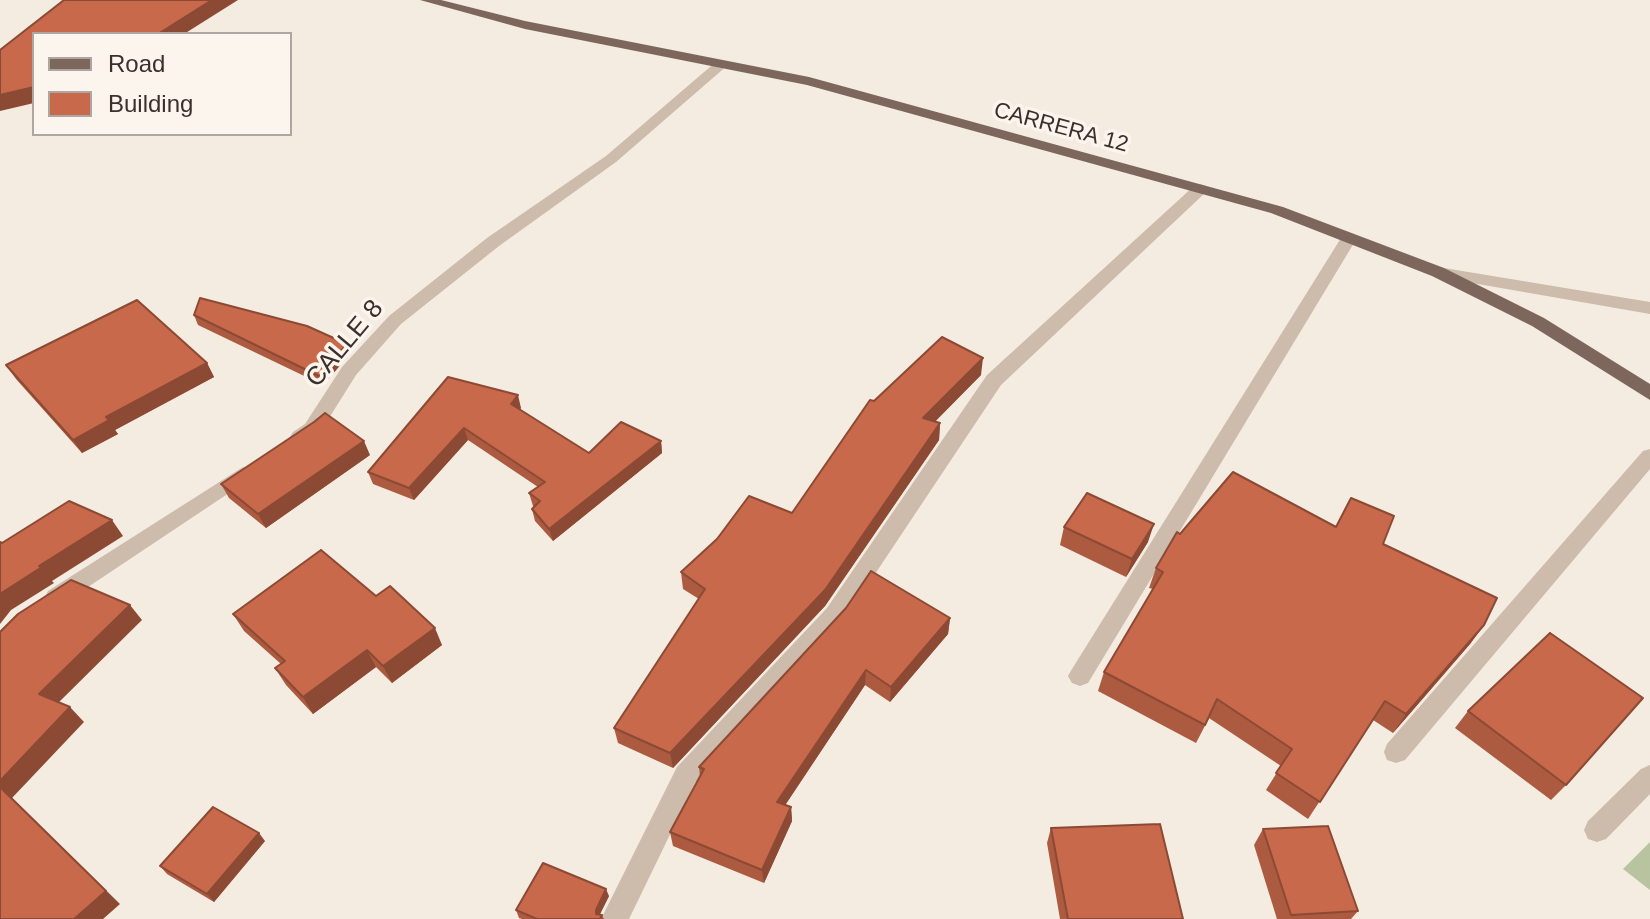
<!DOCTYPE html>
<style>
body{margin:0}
#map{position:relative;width:1650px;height:919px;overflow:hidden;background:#f4ebe1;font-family:Helvetica,sans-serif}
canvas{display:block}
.legend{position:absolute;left:32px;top:32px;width:260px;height:104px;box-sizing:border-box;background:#fbf5ee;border:2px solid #aea6a0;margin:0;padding:10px 14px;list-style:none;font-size:24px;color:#3b302b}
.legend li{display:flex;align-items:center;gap:16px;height:40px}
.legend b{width:40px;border:2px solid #aea6a0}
</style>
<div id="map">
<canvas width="1650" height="919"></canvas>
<ul class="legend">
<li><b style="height:10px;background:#7d675c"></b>Road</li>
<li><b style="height:22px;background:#c8694b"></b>Building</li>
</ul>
</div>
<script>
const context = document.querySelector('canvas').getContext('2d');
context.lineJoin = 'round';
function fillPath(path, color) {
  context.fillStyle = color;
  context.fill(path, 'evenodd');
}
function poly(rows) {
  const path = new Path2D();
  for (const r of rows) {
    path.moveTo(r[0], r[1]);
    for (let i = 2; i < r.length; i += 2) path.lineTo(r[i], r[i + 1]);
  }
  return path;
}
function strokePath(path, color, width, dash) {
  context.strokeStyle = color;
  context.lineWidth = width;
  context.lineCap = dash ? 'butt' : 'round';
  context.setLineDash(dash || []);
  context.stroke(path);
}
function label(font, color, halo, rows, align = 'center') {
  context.font = font + ' Helvetica,sans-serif';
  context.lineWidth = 7;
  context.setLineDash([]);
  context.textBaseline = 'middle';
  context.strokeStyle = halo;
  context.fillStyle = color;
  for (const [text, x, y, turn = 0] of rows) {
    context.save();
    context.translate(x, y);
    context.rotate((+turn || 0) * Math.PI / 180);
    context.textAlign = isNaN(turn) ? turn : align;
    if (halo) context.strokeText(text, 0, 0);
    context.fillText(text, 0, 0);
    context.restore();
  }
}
fillPath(poly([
 [1650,842,1650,890,1623,869]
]), '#b8c4a0');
fillPath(poly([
 [717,61,729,64,616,162,499,246,401,324,356,375,319,434,307,442,293,442,290,437,293,432,305,424,342,367,389,316,487,238,606,156,717,61],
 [1200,184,1206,186,1206,192,1001,385,843,622,695,783,629,919,601,919,677,767,827,608,987,375,1194,186,1200,184],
 [1349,233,1357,238,1088,683,1080,686,1072,683,1068,676,1072,669,1341,238,1349,233],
 [1438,267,1650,302,1650,314,1432,276,1430,272,1432,268,1438,267],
 [1650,449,1650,469,1405,760,1396,763,1387,760,1384,752,1387,744,1643,451,1650,449],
 [243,467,250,469,253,474,250,479,64,603,56,606,48,603,45,597,48,591,243,467],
 [1650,765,1650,794,1606,839,1597,842,1588,839,1584,830,1588,821,1641,769,1650,765]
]), '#cdbbac');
fillPath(poly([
 [420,0,441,0,525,21,809,77,1283,207,1444,268,1544,318,1650,384,1650,400,1532,326,1432,276,1271,213,807,85,525,29,420,0]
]), '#7d675c');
fillPath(poly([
 [194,315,350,354,323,385,198,325],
 [207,363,214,377,115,430,118,434,82,453,16,379,6,365],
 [981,375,935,421,940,423,939,440,825,606,673,768,618,743,614,728,699,599,683,589,681,572,792,513,874,401],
 [448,377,521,408,520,409,589,453,661,441,662,453,553,541,535,521,532,509,534,507,533,506,529,493,538,487,468,440,414,500,373,484,368,472],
 [370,455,266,528,229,498,221,484],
 [1064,527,1148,542,1126,577,1060,545],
 [1336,527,1383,544,1484,625,1470,644,1393,733,1373,720,1308,819,1266,790,1281,766,1209,718,1196,743,1098,691,1104,672,1153,589,1149,588,1156,568,1180,534],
 [376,596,442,645,392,683,376,667,313,714,286,685,275,668,281,664,244,631,233,614],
 [950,618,948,634,890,702,865,685,785,805,791,807,792,821,764,883,673,846,670,832,700,777,699,767],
 [1468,711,1566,785,1551,800,1455,728],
 [1051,828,1183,919,1060,919,1047,843],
 [1263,829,1358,911,1351,919,1277,919,1254,845],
 [265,841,214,902,167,874,160,866],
 [609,896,600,914,602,915,604,919,522,919,519,918,516,910]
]), '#ac5a40');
fillPath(poly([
 [212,0,238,0,184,34,158,34],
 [34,87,34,103,0,111,0,95],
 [347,344,350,354,323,385,319,376],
 [983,358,981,375,922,435,923,418],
 [207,363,214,377,115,430,118,434,82,453,73,440,106,417],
 [518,395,521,408,514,416,511,404],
 [940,423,939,440,825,606,673,768,670,753],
 [464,428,468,440,414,500,409,488],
 [364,441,370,455,266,528,258,514],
 [661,441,662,453,553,541,549,529],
 [112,520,123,536,52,581,54,583,11,610,0,624,0,594,39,566],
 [1154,524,1148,542,1126,577,1132,559],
 [130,605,142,620,52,709,39,694],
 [950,618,948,634,890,702,891,687],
 [1484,625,1470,644,1393,733,1406,714],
 [435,628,442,645,392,683,383,666],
 [367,650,376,667,313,714,303,697],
 [866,670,865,685,778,816,777,802],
 [70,707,84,722,12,798,120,904,103,919,74,919,0,787,0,781],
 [791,807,792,821,764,883,762,870],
 [259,833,265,841,214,902,207,894],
 [606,889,609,896,598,918,596,910]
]), '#8c4a34');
const building = poly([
 [64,0,212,0,158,34,34,34,34,87,0,95,0,50,64,0],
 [200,298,307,326,347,344,319,376,194,315,200,298],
 [137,300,207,363,106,417,109,420,73,440,6,365,137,300],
 [942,337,983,358,923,418,940,423,825,590,670,753,614,728,705,589,681,572,717,539,749,496,792,513,870,400,874,401,942,337],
 [448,377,518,395,511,404,589,453,621,422,661,441,549,529,532,509,540,501,529,493,545,482,464,428,409,488,368,472,448,377],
 [325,413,364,441,258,514,221,484,314,422,325,413],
 [1233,472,1336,527,1351,498,1394,516,1383,544,1497,598,1484,625,1406,714,1385,701,1320,802,1276,773,1292,749,1217,699,1205,725,1104,672,1163,572,1156,568,1177,532,1180,534,1233,472],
 [1087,493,1154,524,1132,559,1064,527,1087,493],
 [69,501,112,520,39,566,42,567,0,594,0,542,2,543,69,501],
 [321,550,376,596,390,586,435,628,383,666,367,650,303,697,275,668,285,661,233,614,321,550],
 [871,571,950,618,891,687,866,670,777,802,791,807,762,870,670,832,704,769,699,767,846,608,871,571],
 [71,580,130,605,39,694,70,707,0,781,0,632,18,614,71,580],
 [1550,633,1643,698,1566,785,1468,711,1550,633],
 [0,787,106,891,74,919,0,919,0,787],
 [213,807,259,833,207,894,160,866,213,807],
 [1160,824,1183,919,1068,919,1051,828,1160,824],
 [1328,826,1358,911,1291,915,1263,829,1328,826],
 [543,863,606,889,596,910,596,914,602,915,600,919,537,919,516,910,543,863]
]);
fillPath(building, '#c8694b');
strokePath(building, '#8c4a34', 2);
label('22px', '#3b302b', '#fbf5ee', [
 ["CARRERA 12",1061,128,15]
]);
label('26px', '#3b302b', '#fbf5ee', [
 ["CALLE 8",345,344,-50]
]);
</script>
